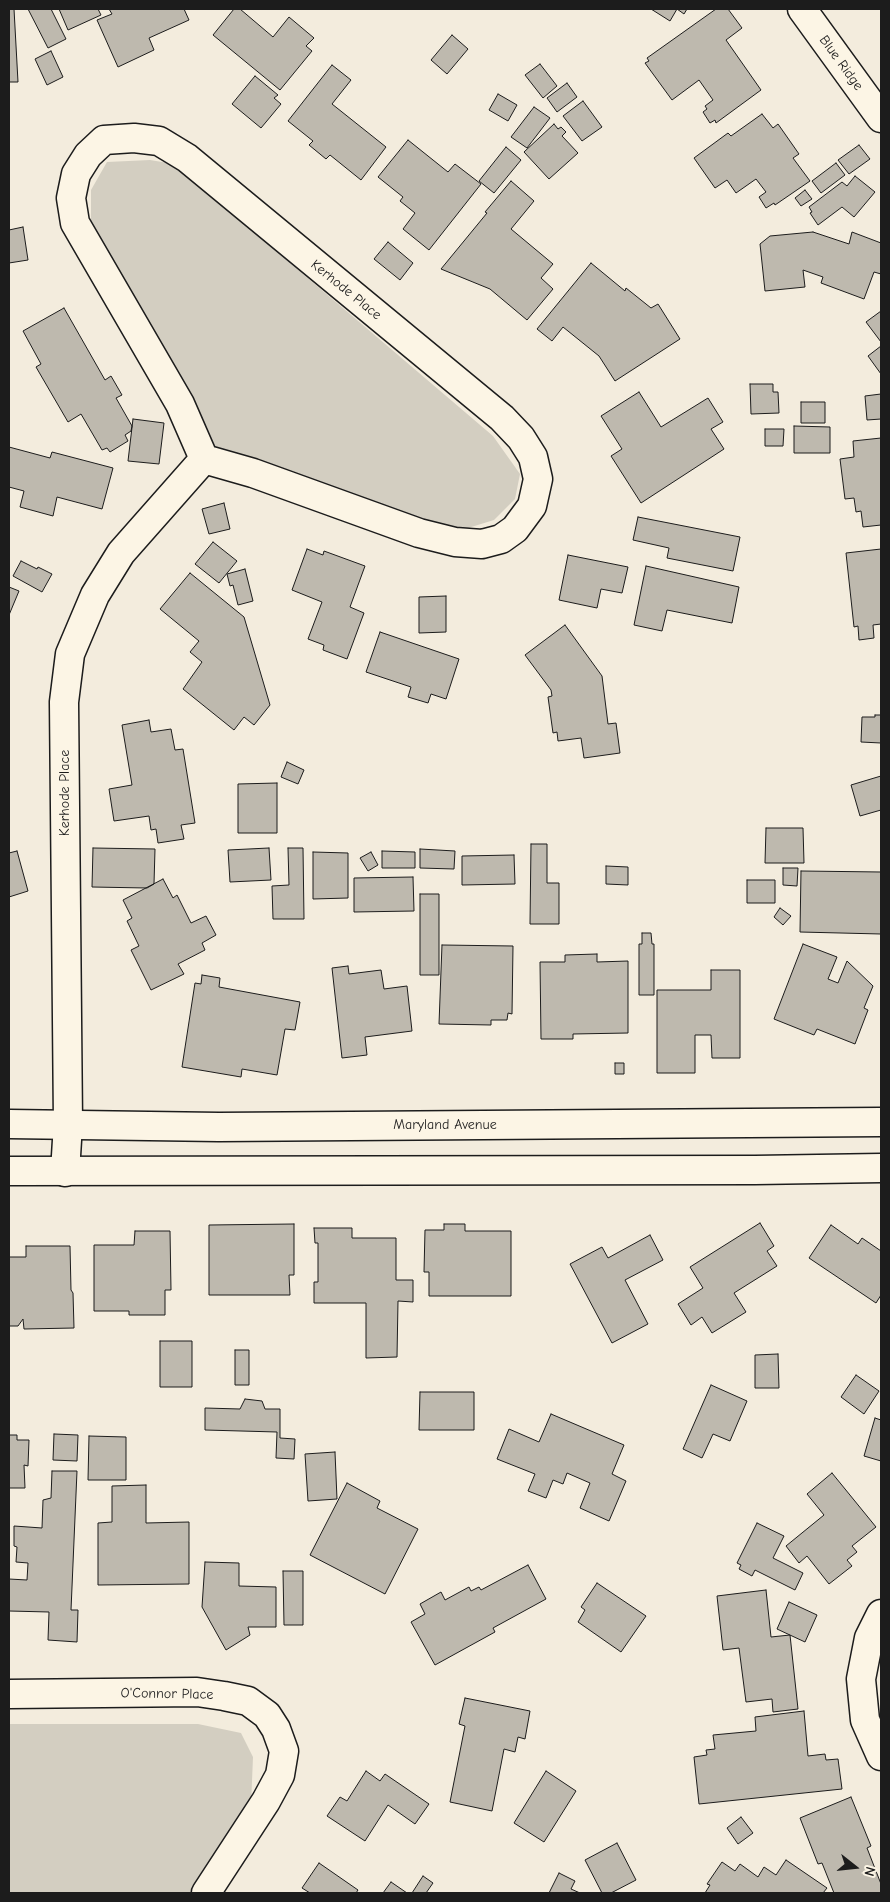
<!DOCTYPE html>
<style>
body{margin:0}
#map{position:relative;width:890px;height:1902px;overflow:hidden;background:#f3ecdd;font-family:"Comic Neue",sans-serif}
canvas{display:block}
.frame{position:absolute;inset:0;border:10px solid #1c1c1c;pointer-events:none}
.north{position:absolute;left:830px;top:1842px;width:50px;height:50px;-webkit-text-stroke:4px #fcf5e5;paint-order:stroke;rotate:106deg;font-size:14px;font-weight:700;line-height:20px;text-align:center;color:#1c1c1c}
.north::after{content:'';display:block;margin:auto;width:18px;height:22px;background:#1c1c1c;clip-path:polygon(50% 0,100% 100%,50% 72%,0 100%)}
</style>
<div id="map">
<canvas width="890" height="1902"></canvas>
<div class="frame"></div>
<div class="north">N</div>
</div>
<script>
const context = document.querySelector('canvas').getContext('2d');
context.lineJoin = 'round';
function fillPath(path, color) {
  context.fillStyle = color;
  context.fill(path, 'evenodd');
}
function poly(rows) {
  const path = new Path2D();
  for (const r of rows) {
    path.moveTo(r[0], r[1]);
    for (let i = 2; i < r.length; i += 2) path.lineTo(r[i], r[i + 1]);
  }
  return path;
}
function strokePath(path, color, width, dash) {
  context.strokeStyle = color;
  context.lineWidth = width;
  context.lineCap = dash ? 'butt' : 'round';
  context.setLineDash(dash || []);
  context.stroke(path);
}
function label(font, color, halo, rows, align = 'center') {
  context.font = font + ' "Comic Neue",sans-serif';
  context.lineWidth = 5;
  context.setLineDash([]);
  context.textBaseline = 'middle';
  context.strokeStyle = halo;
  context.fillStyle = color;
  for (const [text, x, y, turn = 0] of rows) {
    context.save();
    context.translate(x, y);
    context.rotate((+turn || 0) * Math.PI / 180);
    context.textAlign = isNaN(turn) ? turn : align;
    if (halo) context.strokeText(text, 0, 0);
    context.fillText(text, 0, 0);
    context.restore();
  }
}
fillPath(poly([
 [150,160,174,164,493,436,520,474,515,499,494,520,455,532,214,449,91,231,91,190,107,162],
 [9,1724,198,1724,241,1733,253,1757,251,1805,192,1893,9,1893]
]), '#d3cec1');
const building = poly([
 [9,9,14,9,18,82,9,82,9,9],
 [28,9,51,9,66,39,48,48,28,9],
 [59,9,98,9,101,15,68,30,59,9],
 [109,9,184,9,189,20,149,38,154,50,118,67,97,20,112,14,109,9],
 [234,9,240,9,273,37,289,17,314,38,306,46,312,51,280,90,213,35,234,9],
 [651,9,687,9,684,14,677,9,670,21,651,9],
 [716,9,728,9,742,28,726,40,761,90,716,123,715,120,710,123,703,112,707,109,705,106,713,100,699,80,672,100,645,63,649,61,647,58,716,9],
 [452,35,468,49,447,74,431,60,452,35],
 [51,51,63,77,47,85,35,59,51,51],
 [540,64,557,86,543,98,525,75,540,64],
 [332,65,351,80,332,104,386,147,361,180,330,155,326,159,309,145,313,141,288,121,332,65],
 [255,76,278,95,274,98,281,104,261,128,232,104,255,76],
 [567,83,577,97,557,112,547,98,567,83],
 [498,94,517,105,508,121,489,110,498,94],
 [583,101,602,127,582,141,563,116,583,101],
 [534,107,550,118,527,148,511,137,534,107],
 [762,114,773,128,778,124,799,154,793,158,810,181,775,205,774,203,766,208,759,197,766,192,756,179,736,193,727,180,715,188,694,158,728,133,731,136,762,114],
 [554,124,558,129,561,127,566,132,562,136,578,153,549,179,524,152,554,124],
 [408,140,448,172,455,164,481,184,429,250,403,229,415,213,400,201,403,197,378,177,408,140],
 [859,145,870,159,849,174,838,160,859,145],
 [506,147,521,160,494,193,479,181,506,147],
 [836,163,845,175,821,193,812,181,836,163],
 [855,176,875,192,854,217,842,207,818,225,810,213,812,212,809,207,842,182,847,186,855,176],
 [511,181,534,201,511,229,553,264,541,278,553,289,527,320,490,289,441,269,487,213,485,212,511,181],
 [805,190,812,199,801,206,795,198,805,190],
 [23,227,28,260,9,263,9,230,23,227],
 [813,232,849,244,852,232,881,243,881,274,874,272,864,299,821,283,823,277,803,270,805,287,765,291,760,244,770,236,813,232],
 [388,242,413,263,400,280,374,259,388,242],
 [591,263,625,291,626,288,651,308,658,304,680,339,615,381,599,356,563,327,552,341,537,329,591,263],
 [64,308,105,380,111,376,122,395,116,398,132,426,131,431,125,435,128,441,110,452,107,448,102,450,81,414,68,422,36,367,41,364,23,331,64,308],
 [881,311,881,342,866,322,881,311],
 [881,346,881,374,868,356,881,346],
 [750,384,773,384,773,392,778,392,779,413,751,414,750,384],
 [639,392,661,427,708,398,723,422,711,429,724,449,641,503,611,456,622,449,601,416,639,392],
 [881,394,881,419,867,420,865,396,881,394],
 [801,402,825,402,825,423,801,423,801,402],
 [133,419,164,423,159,464,128,461,133,419],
 [794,426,830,427,830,453,794,453,794,426],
 [765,429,784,429,783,446,765,446,765,429],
 [881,438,881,525,863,527,861,511,856,512,854,498,845,499,840,459,854,457,853,441,881,438],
 [9,447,50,458,52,452,113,468,102,509,57,497,53,516,20,507,24,491,9,487,9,447],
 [224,503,230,529,209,534,202,509,224,503],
 [638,517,740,537,733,571,667,558,669,548,633,540,638,517],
 [213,542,237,561,219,583,195,564,213,542],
 [307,549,323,555,324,551,365,566,350,607,364,613,347,659,323,650,324,645,308,639,322,602,292,590,307,549],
 [881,549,881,624,873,625,874,638,859,640,858,626,854,627,846,553,881,549],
 [568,555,628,567,622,593,601,589,597,608,559,600,568,555],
 [21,561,37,569,38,567,52,574,42,592,13,576,21,561],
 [646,566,739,587,732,623,667,610,662,631,634,625,646,566],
 [245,569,253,601,238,605,233,585,230,586,227,574,245,569],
 [190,573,244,617,270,705,254,725,244,717,234,730,183,689,202,662,190,652,199,641,160,609,190,573],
 [9,587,19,591,9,615,9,587],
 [446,596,446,632,419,633,419,597,446,596],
 [565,625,602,676,608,724,616,723,620,753,584,758,581,738,558,741,557,732,553,733,548,697,552,696,551,690,525,655,565,625],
 [380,632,459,659,446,699,431,694,428,703,408,697,411,687,366,672,380,632],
 [875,715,881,715,881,743,861,742,862,717,875,717,875,715],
 [149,720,151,732,171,729,175,750,183,749,195,823,181,825,184,839,158,843,156,829,151,830,149,816,114,821,109,789,132,785,122,725,149,720],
 [287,762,304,770,298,784,281,777,287,762],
 [881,776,881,810,860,816,851,785,881,776],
 [277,783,277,833,238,833,238,784,277,783],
 [766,828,803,828,804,863,765,863,766,828],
 [531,844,547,844,547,883,559,883,559,924,530,924,531,844],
 [93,848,155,849,154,884,147,888,92,887,93,848],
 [269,848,271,880,230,882,228,850,269,848],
 [288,848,303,848,304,919,273,919,272,886,289,885,288,848],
 [420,849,455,851,454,869,420,868,420,849],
 [17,851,28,891,9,897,9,853,17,851],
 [382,851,415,852,415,868,382,868,382,851],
 [313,852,348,853,348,898,313,899,313,852],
 [371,852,378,865,368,871,360,858,371,852],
 [514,855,515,884,462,885,462,856,514,855],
 [606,866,628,867,628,885,606,884,606,866],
 [783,868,798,868,797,886,783,885,783,868],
 [801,871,881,872,881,934,800,932,801,871],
 [413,877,414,911,354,912,354,878,413,877],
 [163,879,173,898,177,895,191,923,206,916,216,935,202,943,205,950,178,964,184,974,151,990,131,950,139,946,127,921,132,918,123,900,163,879],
 [747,880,775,880,775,903,747,903,747,880],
 [420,894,439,894,439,975,420,975,420,894],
 [780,908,791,916,783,925,774,917,780,908],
 [642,933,651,933,652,944,654,944,654,995,639,995,639,944,642,944,642,933],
 [803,944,837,957,828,979,838,983,847,961,873,986,864,1008,868,1010,855,1044,817,1029,814,1035,774,1019,803,944],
 [442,945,513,946,512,1014,508,1013,507,1020,491,1020,491,1025,439,1024,442,945],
 [597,954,597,962,628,961,628,1033,573,1034,573,1039,541,1039,540,962,565,962,565,955,597,954],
 [348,966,349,974,381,970,384,989,407,986,412,1031,365,1037,367,1055,342,1058,332,968,348,966],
 [711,970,740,970,740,1058,712,1058,711,1035,695,1035,695,1073,657,1073,657,990,711,990,711,970],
 [202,975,220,978,219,987,300,1002,295,1030,285,1029,277,1075,242,1069,241,1077,182,1067,195,983,201,984,202,975],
 [615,1063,624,1063,624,1074,615,1074,615,1063],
 [760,1223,774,1246,767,1251,777,1266,734,1293,746,1312,712,1333,702,1317,691,1325,678,1304,703,1288,690,1267,760,1223],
 [294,1224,294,1275,289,1275,290,1295,209,1295,209,1225,294,1224],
 [444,1224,465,1224,465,1231,511,1231,511,1296,429,1296,429,1272,424,1272,425,1230,444,1230,444,1224],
 [831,1225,858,1244,862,1238,881,1251,881,1295,876,1303,809,1258,831,1225],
 [314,1228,352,1228,352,1238,396,1238,396,1280,413,1280,413,1302,398,1301,397,1357,366,1358,366,1303,314,1303,314,1282,318,1282,318,1243,315,1243,314,1228],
 [135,1231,170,1231,171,1290,165,1290,165,1315,129,1315,129,1311,94,1311,94,1245,134,1245,135,1231],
 [650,1235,663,1260,625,1280,648,1324,612,1343,570,1264,602,1247,608,1258,650,1235],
 [26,1246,70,1246,71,1290,73,1293,74,1328,24,1329,23,1319,18,1326,9,1326,9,1257,26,1257,26,1246],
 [160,1341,192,1341,192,1387,160,1387,160,1341],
 [235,1350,249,1350,249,1385,235,1385,235,1350],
 [778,1354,779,1388,755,1388,755,1355,778,1354],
 [856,1375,879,1391,864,1414,841,1397,856,1375],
 [711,1385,747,1401,730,1441,713,1434,702,1458,683,1449,711,1385],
 [420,1392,474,1392,474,1430,419,1430,420,1392],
 [245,1399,262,1401,265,1409,280,1409,280,1438,295,1439,294,1459,276,1458,277,1432,205,1430,205,1408,240,1409,245,1399],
 [551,1414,624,1445,612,1474,626,1481,609,1521,580,1508,590,1483,567,1473,563,1484,553,1480,546,1498,528,1491,535,1474,497,1459,509,1429,539,1442,551,1414],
 [875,1418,881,1420,881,1461,864,1456,875,1418],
 [54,1434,78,1435,77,1461,53,1460,54,1434],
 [9,1435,17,1435,17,1440,29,1440,28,1466,24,1465,25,1488,9,1488,9,1435],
 [89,1436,126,1437,126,1480,88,1480,89,1436],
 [335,1452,337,1499,308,1501,305,1454,335,1452],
 [52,1471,77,1471,71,1610,78,1610,77,1642,48,1640,49,1612,9,1611,9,1579,27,1580,28,1563,16,1562,17,1547,14,1546,14,1526,42,1528,43,1500,51,1498,52,1471],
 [832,1473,876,1527,852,1546,857,1552,847,1560,852,1566,829,1584,807,1556,799,1563,786,1546,824,1515,807,1494,832,1473],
 [347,1483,380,1501,377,1508,418,1529,385,1594,310,1555,347,1483],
 [146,1485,146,1523,189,1522,189,1584,98,1585,98,1523,112,1522,112,1486,146,1485],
 [757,1523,784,1536,773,1558,803,1573,795,1590,755,1570,752,1576,739,1569,741,1565,737,1563,757,1523],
 [205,1562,239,1563,239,1586,276,1587,276,1627,248,1627,250,1635,226,1650,202,1607,205,1562],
 [528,1565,546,1599,493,1628,495,1632,435,1665,411,1622,425,1614,420,1604,441,1592,445,1600,469,1587,471,1591,479,1587,481,1590,528,1565],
 [283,1571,303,1571,303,1625,284,1625,283,1571],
 [597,1583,646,1616,621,1652,578,1622,585,1610,581,1607,597,1583],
 [766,1590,771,1637,790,1635,798,1709,773,1712,772,1699,746,1702,739,1648,723,1650,717,1596,766,1590],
 [789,1602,817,1615,805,1642,777,1629,789,1602],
 [465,1698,530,1711,525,1739,518,1737,515,1752,504,1749,492,1811,450,1802,465,1726,459,1724,465,1698],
 [804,1711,808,1756,825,1754,826,1760,838,1759,842,1789,699,1804,694,1757,707,1755,706,1750,715,1749,713,1735,756,1731,755,1717,804,1711],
 [366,1771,380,1781,385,1774,429,1804,415,1824,388,1805,365,1841,327,1816,340,1797,347,1801,366,1771],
 [546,1771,576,1791,544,1842,514,1823,546,1771],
 [851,1797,871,1846,867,1848,881,1884,881,1893,834,1893,822,1863,818,1864,800,1818,851,1797],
 [741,1817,753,1833,738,1844,727,1828,741,1817],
 [617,1843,636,1880,611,1893,602,1893,585,1860,617,1843],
 [786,1860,827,1888,823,1893,705,1893,710,1885,707,1884,722,1862,735,1871,740,1864,758,1877,764,1867,776,1875,786,1860],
 [319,1863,358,1890,356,1893,310,1893,302,1888,319,1863],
 [559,1873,575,1881,571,1889,580,1893,549,1893,559,1873],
 [423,1876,433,1883,426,1893,412,1893,423,1876],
 [391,1882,407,1893,383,1893,391,1882]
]);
fillPath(building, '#beb9ae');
strokePath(building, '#1c1c1c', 1);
const street = poly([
 [802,9,881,118],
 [134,138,159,141,187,158,502,418,521,438,533,457,538,479,532,506,515,529,501,539,482,544,455,542,419,533,253,473,204,459,180,404,75,223,71,198,76,174,88,155,104,140,134,138],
 [65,1172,68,1124,64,702,70,654,95,595,121,553,204,459],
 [881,1614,869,1638,861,1679,865,1720,881,1756],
 [9,1694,197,1692,224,1696,248,1701,267,1715,276,1729,284,1751,280,1775,266,1801,206,1893]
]);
const secondary = poly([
 [9,1124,219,1127,881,1122],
 [9,1171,755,1170,881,1168]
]);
strokePath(street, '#1c1c1c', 31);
strokePath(secondary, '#1c1c1c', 31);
strokePath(street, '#fcf5e5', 28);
strokePath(secondary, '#fcf5e5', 28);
label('14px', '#1c1c1c', '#fcf5e5', [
 ["Blue Ridge",841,63,54],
 ["Kerhode Place",346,290,39],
 ["Kerhode Place",65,793,-90],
 ["Maryland Avenue",445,1125],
 ["O'Connor Place",167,1694,1]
]);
</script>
